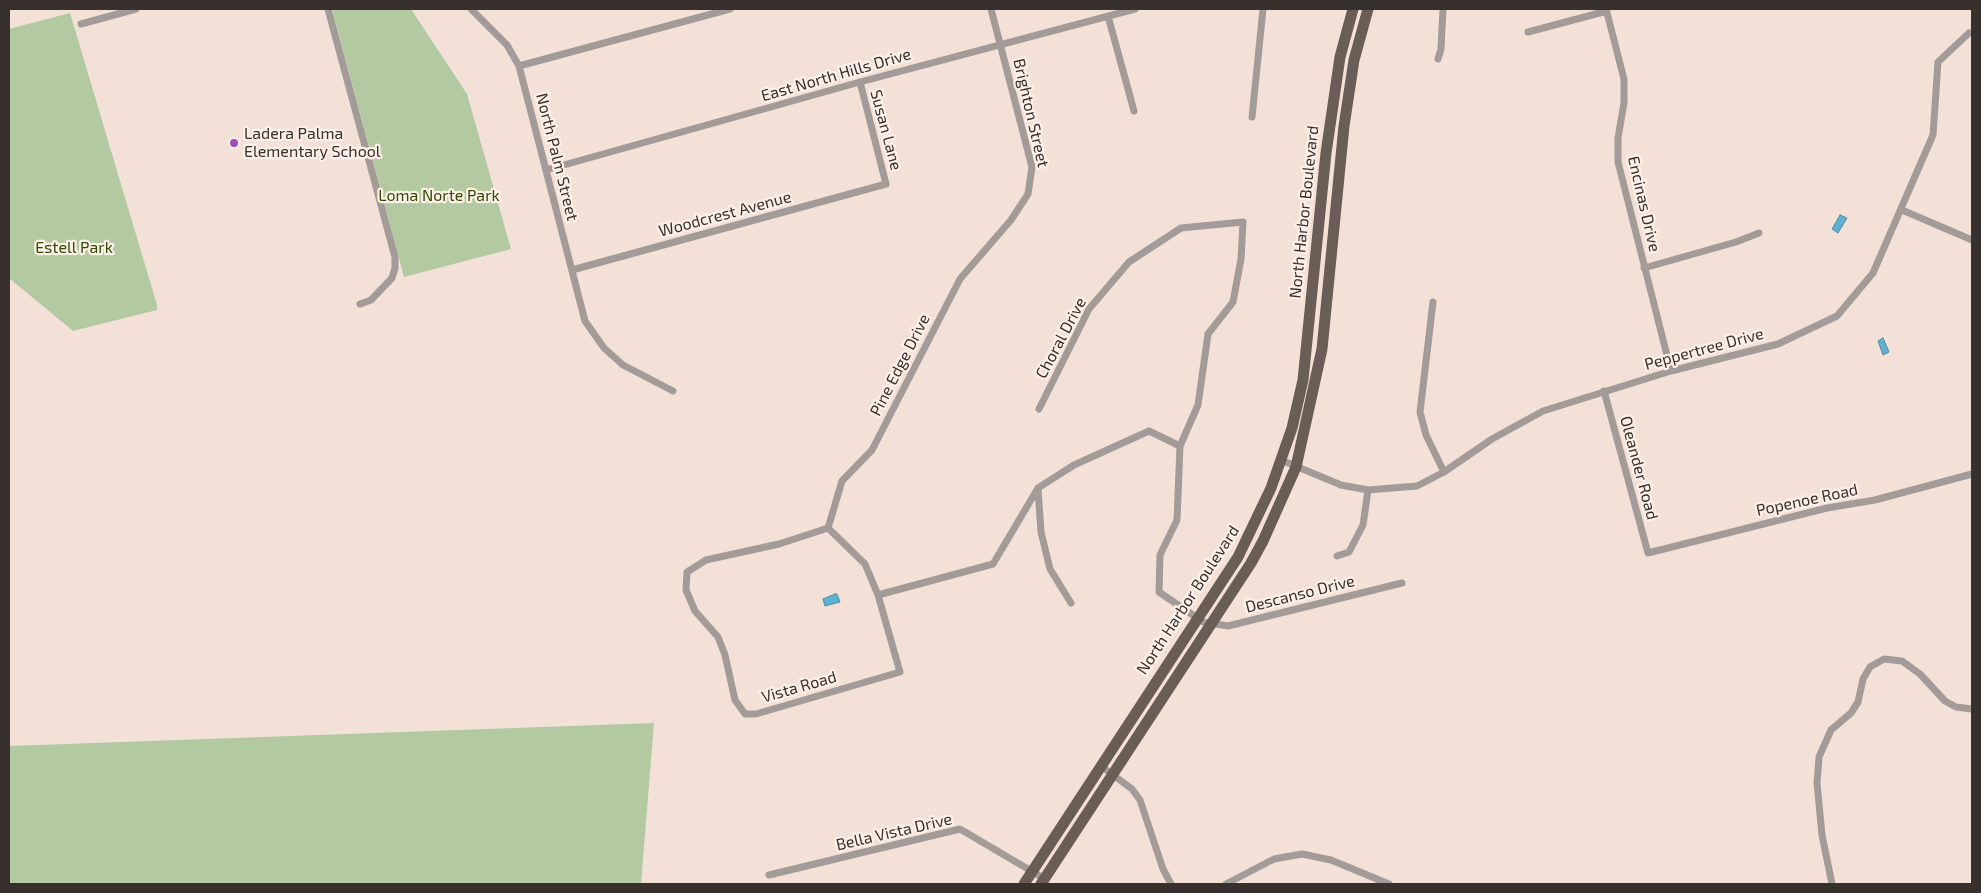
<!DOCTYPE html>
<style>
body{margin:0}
#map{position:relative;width:1981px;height:893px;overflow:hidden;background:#f3e1d8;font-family:"Exo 2",sans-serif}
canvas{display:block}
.frame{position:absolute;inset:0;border:10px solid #37302d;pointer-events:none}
</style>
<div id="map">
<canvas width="1981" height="893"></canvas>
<div class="frame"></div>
</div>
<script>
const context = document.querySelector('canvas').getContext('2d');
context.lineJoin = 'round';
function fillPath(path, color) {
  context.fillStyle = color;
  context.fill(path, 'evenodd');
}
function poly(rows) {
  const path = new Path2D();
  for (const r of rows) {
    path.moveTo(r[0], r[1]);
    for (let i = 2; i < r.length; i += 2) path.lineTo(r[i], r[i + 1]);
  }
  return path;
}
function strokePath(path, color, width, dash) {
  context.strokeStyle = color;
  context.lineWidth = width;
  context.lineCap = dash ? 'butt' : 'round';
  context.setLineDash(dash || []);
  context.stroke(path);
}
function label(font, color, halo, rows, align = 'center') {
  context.font = font + ' "Exo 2",sans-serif';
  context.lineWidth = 4.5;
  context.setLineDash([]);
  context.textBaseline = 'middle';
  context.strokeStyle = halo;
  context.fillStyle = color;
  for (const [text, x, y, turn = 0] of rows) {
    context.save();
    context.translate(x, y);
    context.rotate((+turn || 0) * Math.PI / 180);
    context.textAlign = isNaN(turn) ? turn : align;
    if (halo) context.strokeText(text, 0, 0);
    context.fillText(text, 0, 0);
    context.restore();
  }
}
fillPath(poly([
 [332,9,411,9,467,94,511,249,404,277],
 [70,13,157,305,157,310,73,331,9,278,9,29],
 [654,723,641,884,9,884,9,746]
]), '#b3c9a1');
const water = poly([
 [1840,215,1847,218,1838,233,1832,229,1840,215],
 [1883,338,1889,352,1883,355,1878,341,1883,338],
 [835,594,837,594,840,602,825,606,823,599,835,594]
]);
fillPath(water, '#5db2d2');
strokePath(water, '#528ba0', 1);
strokePath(poly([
 [328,9,395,257,395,268,392,278,371,300,360,304],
 [471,9,507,45,519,66,585,321,604,348,623,365,673,391],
 [1606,9,1624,79,1624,103,1618,138,1618,162,1671,371],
 [1108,16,1134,111],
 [81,24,136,9],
 [1528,32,1607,11],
 [1438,59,1441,49,1443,9],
 [519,66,730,9],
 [1252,117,1263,9],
 [546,170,860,82,1135,9],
 [1902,210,1972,240],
 [1644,268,1736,242,1759,233],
 [572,270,886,184,860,82],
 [1433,302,1420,412,1426,435,1444,472],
 [1604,391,1648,553,1827,508,1875,500,1972,474],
 [1039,409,1089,309,1129,262,1181,228,1243,222,1241,259,1233,302,1208,334,1198,405,1180,446,1177,520,1160,555,1159,592,1203,622,1228,626,1402,583],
 [1281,460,1341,485,1368,490,1417,486,1444,472,1492,439,1543,411,1671,371,1778,344,1837,316,1873,273,1933,135,1938,62,1969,33],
 [1038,489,1041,532,1050,569,1071,603],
 [828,528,865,564,878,595,900,672,756,714,745,714,735,700,725,655,718,637,695,611,686,590,687,572,706,560,779,544,828,528],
 [828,528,842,481,872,450,960,279,1011,220,1028,194,1032,167,991,9],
 [1337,556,1349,552,1363,525,1368,490],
 [878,595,993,564,1038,488,1074,465,1149,431,1180,446],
 [1101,766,1132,789,1140,800,1163,869,1171,884],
 [769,875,960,829,1045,879],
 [1226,884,1274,859,1302,854,1331,860,1389,884],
 [1832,884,1822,835,1817,783,1819,757,1831,730,1851,713,1858,702,1863,679,1870,667,1884,659,1902,661,1920,674,1945,701,1956,707,1972,709]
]), '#a29b97', 7);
strokePath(poly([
 [1024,884,1238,557,1271,488,1292,428,1303,380,1326,153,1340,57,1353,9],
 [1041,884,1251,563,1263,541,1296,467,1322,349,1344,126,1354,60,1368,9]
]), '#6a5d56', 11);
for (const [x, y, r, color] of [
 [234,143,5,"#9e4cbb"]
]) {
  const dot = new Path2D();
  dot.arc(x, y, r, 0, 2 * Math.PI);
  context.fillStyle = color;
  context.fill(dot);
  strokePath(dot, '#feefe8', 2);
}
label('16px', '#37302d', '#feefe8', [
 ["East North Hills Drive",836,75,-16],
 ["Brighton Street",1031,113,77],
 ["Susan Lane",886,130,75],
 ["North Palm Street",557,157,76],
 ["Encinas Drive",1644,204,77],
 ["North Harbor Boulevard",1304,212,-84],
 ["Woodcrest Avenue",725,214,-15],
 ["Choral Drive",1061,338,-62],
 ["Peppertree Drive",1704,349,-15],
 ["Pine Edge Drive",900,365,-63],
 ["Oleander Road",1639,468,75],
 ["Popenoe Road",1807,500,-12],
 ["Descanso Drive",1300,594,-14],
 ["North Harbor Boulevard",1188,600,-57],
 ["Vista Road",799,687,-16],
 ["Bella Vista Drive",894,832,-13]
]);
label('16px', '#37302d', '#feefe8', [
 ["Ladera Palma",244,134],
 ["Elementary School",244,152]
], 'left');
label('16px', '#2e4b03', '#feefe8', [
 ["Loma Norte Park",439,196],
 ["Estell Park",74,248]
]);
</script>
